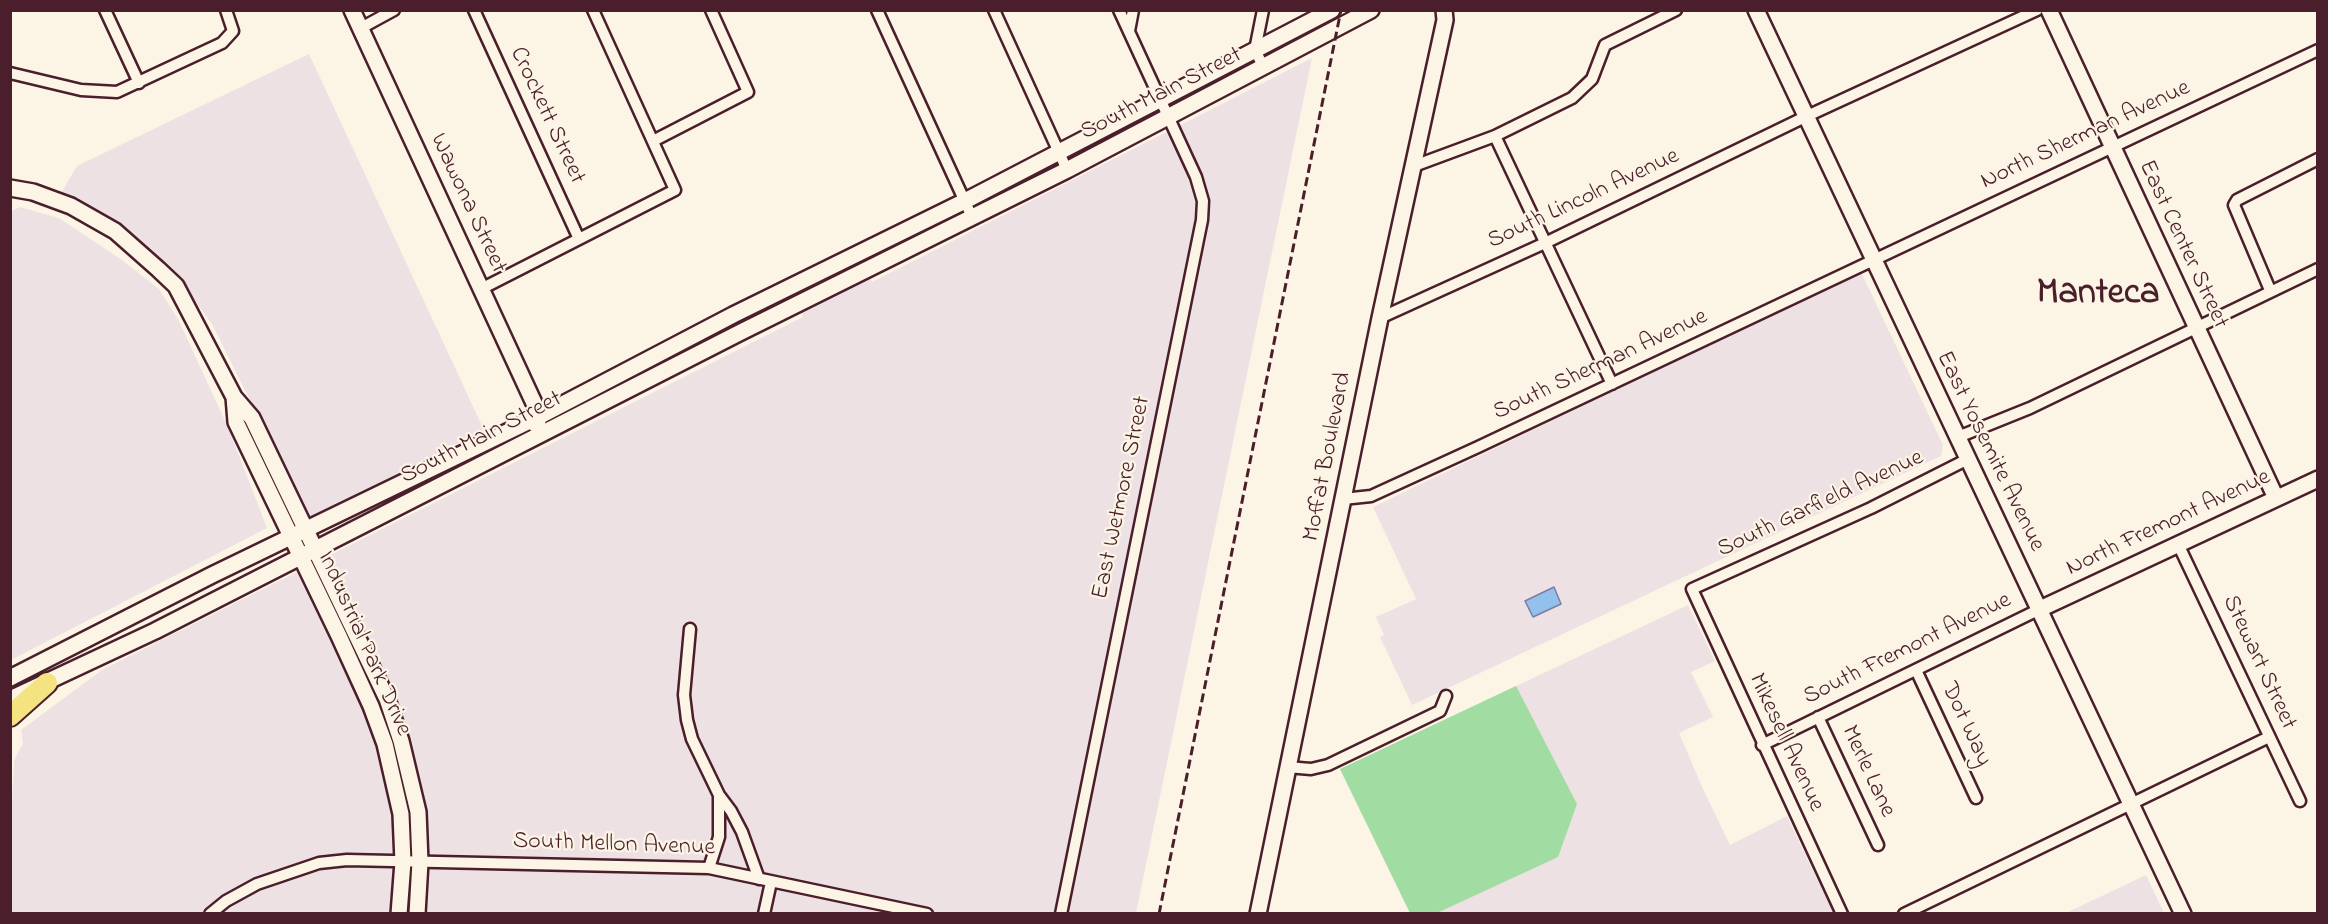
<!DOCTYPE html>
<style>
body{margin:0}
#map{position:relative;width:2328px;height:924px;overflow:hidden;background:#fcf5e5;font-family:"Indie Flower",sans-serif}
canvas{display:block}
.frame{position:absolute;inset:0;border:12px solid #4a1f2b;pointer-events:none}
</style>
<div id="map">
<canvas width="2328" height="924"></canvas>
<div class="frame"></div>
</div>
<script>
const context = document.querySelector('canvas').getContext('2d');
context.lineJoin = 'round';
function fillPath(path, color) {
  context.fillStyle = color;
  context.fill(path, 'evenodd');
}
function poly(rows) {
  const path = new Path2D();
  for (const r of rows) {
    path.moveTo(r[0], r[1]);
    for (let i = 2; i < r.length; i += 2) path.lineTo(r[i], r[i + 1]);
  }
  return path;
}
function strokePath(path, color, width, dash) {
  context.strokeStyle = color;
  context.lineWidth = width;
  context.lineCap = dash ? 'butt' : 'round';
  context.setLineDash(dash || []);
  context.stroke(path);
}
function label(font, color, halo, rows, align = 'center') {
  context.font = font + ' "Indie Flower",sans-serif';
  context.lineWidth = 4.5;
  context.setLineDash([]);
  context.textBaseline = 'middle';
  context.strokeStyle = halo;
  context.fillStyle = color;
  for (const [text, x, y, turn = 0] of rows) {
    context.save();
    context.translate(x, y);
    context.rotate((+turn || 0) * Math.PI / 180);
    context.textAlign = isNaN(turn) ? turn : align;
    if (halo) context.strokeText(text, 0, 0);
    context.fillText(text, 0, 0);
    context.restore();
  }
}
fillPath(poly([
 [309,54,484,430,309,519,212,324,174,272,61,193,77,166],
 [1312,58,1136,913,11,914,11,821,14,761,23,743,21,730,102,670,803,317,801,312,870,278,872,282],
 [20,207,59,218,122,260,159,289,178,319,228,427,267,528,11,660,10,212],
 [1861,272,1943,445,1941,456,1412,705,1380,637,1384,635,1376,617,1416,599,1373,507],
 [1688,605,1715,661,1691,672,1713,717,1679,733,1703,789,1730,845,1787,816,1833,913,1410,913,1340,769],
 [2146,875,2164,913,2066,913]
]), '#eee1e3');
fillPath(poly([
 [1516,686,1577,804,1558,857,1437,913,1410,913,1340,769]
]), '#a1dca3');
const water = poly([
 [1554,587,1561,604,1533,617,1525,601,1554,587]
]);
fillPath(water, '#94c0ee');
strokePath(water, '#7680a0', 1.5);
const street = poly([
 [105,10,139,83],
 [474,10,579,239],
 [877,10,972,217],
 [994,10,1067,170],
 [1263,10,1255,50,1264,68],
 [361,28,394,10],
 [1129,31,1133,10],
 [10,73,81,90,117,92,222,43,233,31,226,10],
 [1495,136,1612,384],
 [653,141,748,92,711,10],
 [1414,166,1495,136,1572,98,1592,79,1605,45,1676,10],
 [481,289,675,190,593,10],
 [2270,290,2234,205,2237,200,2318,159],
 [1380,318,1545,243,1805,117,2037,10],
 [1958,437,2030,408,2318,269],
 [1343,499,1371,496,1478,447,2318,50],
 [2178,544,2300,801],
 [690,629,684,695,687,720,692,739,719,795,719,837,709,868],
 [1916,670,1976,798],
 [1818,717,1878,845],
 [1762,745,2040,609],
 [1287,767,1311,769,1328,765,1440,711,1446,696],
 [719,795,731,811,742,832,759,879],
 [210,914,226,901,257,884,319,863,347,860,709,868,927,914],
 [764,914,771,882],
 [1061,914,1202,220,1203,201,1196,177,1119,10],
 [1842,914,1692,589,1871,508,1968,459],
 [1904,914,2269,737]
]);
const secondary = poly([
 [352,10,540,416,536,425],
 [1756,10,2183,914],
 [2049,10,2276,498],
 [10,188,33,192,71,206,115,231,158,269,176,286,234,397,252,418,387,699,401,741,418,812,420,862,417,914],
 [234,397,236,422,339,636,371,706,385,744,401,814,403,862,399,914],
 [2040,609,2318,479],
 [10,678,212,575,540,416,733,315,965,201,1332,10],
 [10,699,155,631,741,332,1067,170,1371,10],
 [1258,914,1380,318,1445,20,1444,10]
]);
const highway = poly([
 [10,716,47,683]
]);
strokePath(street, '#4a1f2b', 15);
strokePath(secondary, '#4a1f2b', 20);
strokePath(highway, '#4a1f2b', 24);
strokePath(street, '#fcf5e5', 10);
strokePath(secondary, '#fcf5e5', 15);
strokePath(highway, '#f5e382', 20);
strokePath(poly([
 [1159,914,1341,10]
]), '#4a1f2b', 3, [9, 4.5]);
label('24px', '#4a1f2b', '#fcf5e5', [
 ["South Main Street",1162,95,-27],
 ["Crockett Street",546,116,65],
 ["North Sherman Avenue",2086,136,-25],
 ["South Lincoln Avenue",1584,200,-25],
 ["Wawona Street",467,204,65],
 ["East Center Street",2182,245,65],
 ["South Sherman Avenue",1601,366,-25],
 ["South Main Street",482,439,-27],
 ["East Yosemite Avenue",1989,452,64],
 ["Moffat Boulevard",1329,457,-79],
 ["East Wetmore Street",1123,498,-78],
 ["South Garfield Avenue",1821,505,-25],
 ["North Fremont Avenue",2169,524,-25],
 ["Industrial Park Drive",363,644,66],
 ["South Fremont Avenue",1908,650,-26],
 ["Stewart Street",2258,663,65],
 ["Dot Way",1965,725,65],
 ["Mikesell Avenue",1785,743,65],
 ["Merle Lane",1867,772,65],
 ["South Mellon Avenue",614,846,2]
]);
label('bold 36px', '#4a1f2b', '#fcf5e5', [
 ["Manteca",2098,296]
]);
</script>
